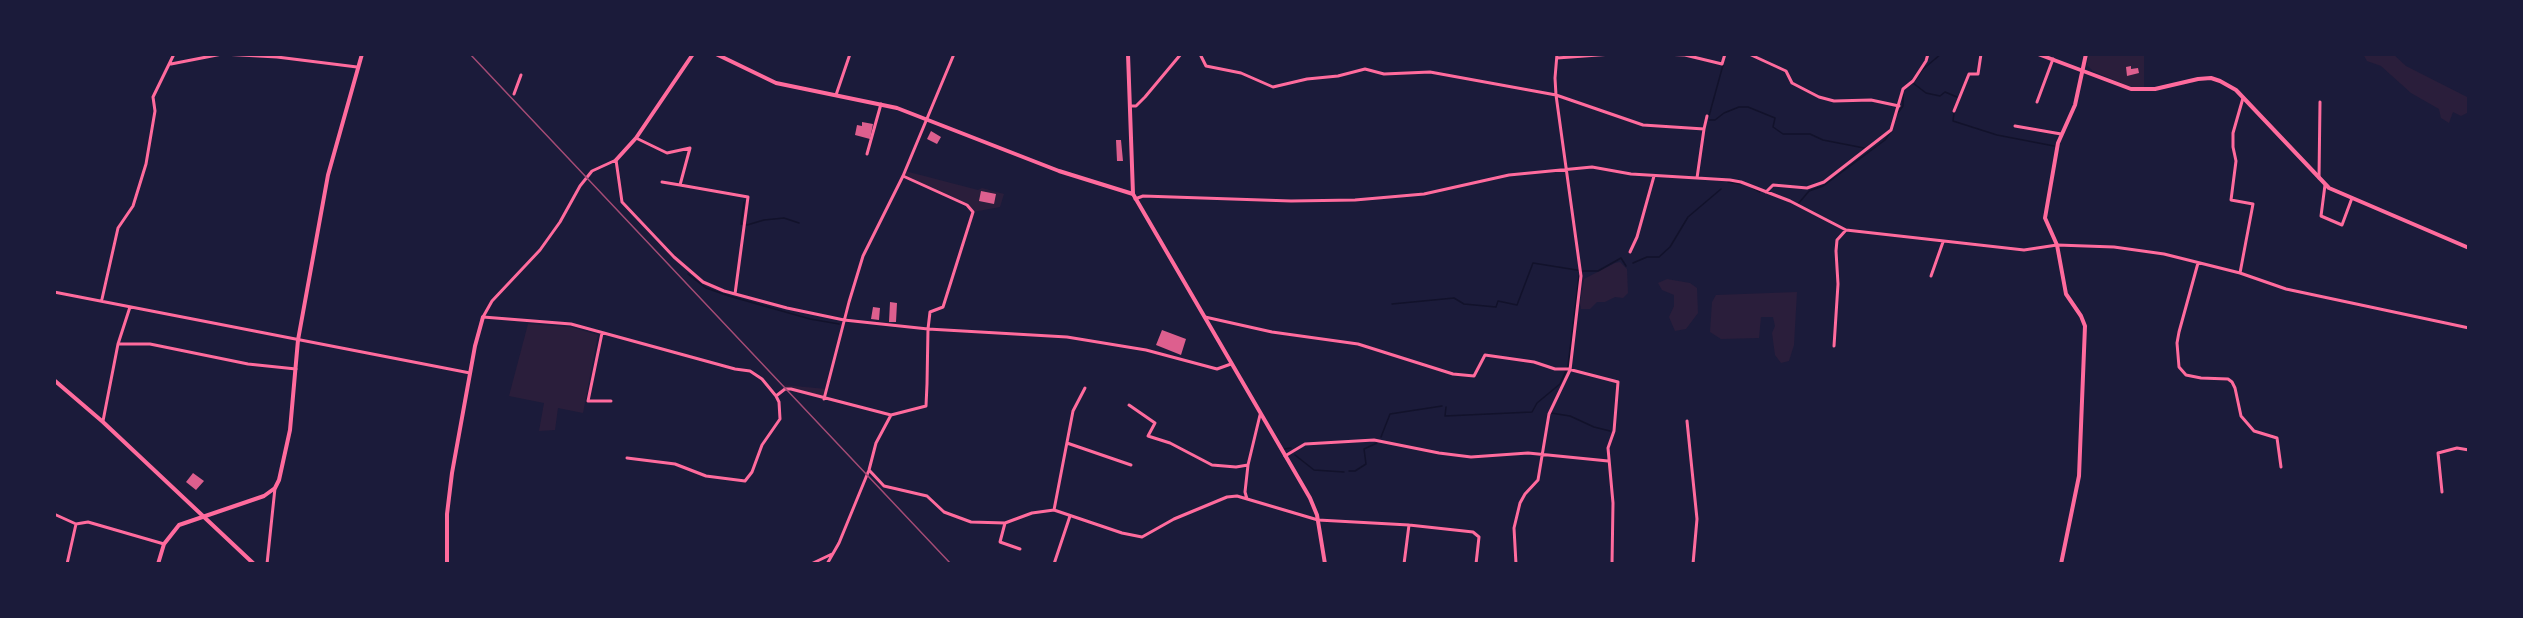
<!DOCTYPE html>
<style>
body{margin:0}
#map{position:relative;width:2523px;height:618px;overflow:hidden;background:#1b1b3a;font-family:Ubuntu,sans-serif}
canvas{display:block}
.frame{position:absolute;inset:0;border:56px solid #1b1b3a;pointer-events:none}
</style>
<div id="map">
<canvas width="2523" height="618"></canvas>
<div class="frame"></div>
</div>
<script>
const context = document.querySelector('canvas').getContext('2d');
context.lineJoin = 'round';
function fillPath(path, color) {
  context.fillStyle = color;
  context.fill(path, 'evenodd');
}
function poly(rows) {
  const path = new Path2D();
  for (const r of rows) {
    path.moveTo(r[0], r[1]);
    for (let i = 2; i < r.length; i += 2) path.lineTo(r[i], r[i + 1]);
  }
  return path;
}
function strokePath(path, color, width, dash) {
  context.strokeStyle = color;
  context.lineWidth = width;
  context.lineCap = dash ? 'butt' : 'round';
  context.setLineDash(dash || []);
  context.stroke(path);
}
fillPath(poly([
 [2088,54,2144,54,2144,89,2132,88,2093,71,2087,65],
 [2363,54,2393,54,2406,66,2469,98,2469,112,2461,116,2453,112,2449,123,2441,118,2439,109,2411,93,2381,66,2367,61],
 [905,171,978,190,982,188,1004,194,1000,207,973,212,966,205,903,176],
 [1620,262,1627,269,1628,293,1623,298,1615,297,1605,302,1597,302,1590,309,1581,309,1580,303,1584,279,1615,263],
 [1667,279,1690,283,1697,288,1698,313,1686,329,1675,331,1669,317,1674,306,1674,295,1662,290,1658,283],
 [1797,292,1794,345,1789,361,1781,363,1775,355,1772,333,1775,326,1773,317,1761,317,1759,338,1721,339,1710,332,1712,302,1716,295],
 [528,324,571,327,598,335,583,413,558,408,555,430,539,431,544,403,509,396],
 [783,385,805,387,826,389,824,399,788,390]
]), '#2a1e3b');
strokePath(poly([
 [1913,83,1926,93,1940,96,1945,92,1957,97],
 [1910,84,1913,83,1922,70,1941,54],
 [1954,113,1953,121,1997,135,2054,146],
 [1897,114,1903,106,1903,95],
 [1709,116,1723,65],
 [1709,120,1715,120,1724,113,1739,107,1748,107,1775,118,1773,127,1783,134,1810,134,1823,140,1864,148],
 [1728,182,1740,184],
 [1753,188,1760,192],
 [744,202,741,224,747,225,764,220,784,218,799,223],
 [1798,204,1809,191,1823,186,1885,140,1892,130],
 [1633,263,1647,257,1659,257,1670,247,1688,217,1721,189],
 [688,274,706,288,729,296,810,319,839,324],
 [1392,304,1454,298,1464,304,1496,307,1498,301,1517,305,1533,263,1583,271,1598,271,1621,258,1626,266],
 [1446,407,1445,416,1532,412,1537,403,1560,384,1568,366,1579,276],
 [1551,413,1570,416,1594,427,1610,431],
 [1381,437,1390,414,1442,406],
 [1284,449,1291,448],
 [1295,455,1314,470,1344,472],
 [1349,471,1355,471,1366,464,1364,449,1377,443]
]), '#12122b', 1.5);
fillPath(poly([
 [2131,66,2131,69,2138,68,2139,73,2127,76,2126,67],
 [862,122,873,124,870,139,855,135,857,125,862,126],
 [931,131,941,137,937,144,927,139],
 [1116,140,1121,140,1123,161,1117,161],
 [981,191,996,194,994,204,979,201],
 [890,302,897,303,896,322,889,322],
 [873,307,880,308,879,320,871,319],
 [1162,330,1186,339,1181,355,1156,345],
 [193,473,204,481,196,490,186,482]
]), '#dd5f8e');
strokePath(poly([
 [1200,54,1206,66,1241,73,1273,87,1307,79,1338,76,1365,69,1384,74,1430,72,1556,95,1643,125,1704,129,1707,116],
 [1664,54,1685,55,1722,64,1725,54],
 [1749,54,1786,71,1792,83,1819,97,1834,101,1871,100,1899,106],
 [1557,58,1612,54],
 [171,64,222,54,277,57,357,67],
 [514,94,521,75],
 [836,95,850,54],
 [2037,102,2053,59],
 [1130,106,1136,106,1145,97,1181,54],
 [1954,111,1969,74,1978,74,1981,54],
 [2015,126,2061,134],
 [636,138,667,153,690,148,680,185,662,182],
 [867,154,881,104],
 [903,176,967,205,973,212,943,307,930,312,928,329,927,384,926,406,891,415,791,389,785,389,776,396,762,379,750,371,735,369,571,324,483,317,492,301,540,250,560,222,580,186,592,171,616,160,622,202,674,257,703,282,724,291,787,308,844,320,928,329,1067,337,1146,350,1217,369,1231,364],
 [1697,178,1704,129],
 [2319,178,2320,102],
 [680,185,748,197,735,294],
 [2325,185,2321,216,2342,225,2352,198],
 [1766,192,1773,185,1807,188,1824,182,1891,130,1903,89,1913,81,1926,61,1928,54],
 [1135,199,1143,196,1291,201,1355,200,1424,194,1509,175,1592,167,1631,174,1730,180,1741,182,1790,201,1846,230,2024,250,2057,245,2114,247,2164,254,2240,273,2286,289,2469,328],
 [1630,252,1637,237,1654,176],
 [2198,263,2179,332,2177,343,2179,367,2186,375,2201,378,2228,379,2232,382,2235,388,2241,416,2254,431,2277,438,2281,467],
 [2240,273,2253,204,2231,200,2236,161,2233,147,2233,133,2243,98],
 [1931,276,1943,242],
 [54,292,470,373],
 [102,299,118,228,133,206,146,164,155,111,153,97,174,54],
 [1205,317,1272,332,1358,344,1453,374,1474,376,1485,355,1534,362,1555,369,1568,369,1618,382,1614,431,1608,448,1613,503,1612,564],
 [602,333,588,401,611,401],
 [118,344,150,344,248,364,296,369],
 [1834,346,1838,284,1836,251,1837,240,1846,230],
 [824,399,849,302,863,256,903,176,954,54],
 [1129,405,1155,423,1148,436,1170,443,1212,465,1236,467,1248,465],
 [103,421,118,344,130,307],
 [1687,421,1697,519,1693,564],
 [1067,443,1131,465],
 [1285,456,1305,444,1374,440,1439,453,1471,457,1528,453,1608,461],
 [627,458,675,464,706,476,745,481,752,472,762,445,780,419,779,402,776,396],
 [869,470,884,486,927,496,944,512,971,522,1005,523,1032,513,1054,510,1122,533,1142,537,1174,519,1227,497,1237,496,1318,520,1409,525,1473,532,1479,537,1476,564],
 [2442,492,2438,453,2457,448,2469,450],
 [1247,499,1245,492,1248,465,1260,415],
 [1054,510,1073,411,1085,388],
 [54,514,76,524,88,522,164,544],
 [1005,523,1000,542,1020,549],
 [67,564,76,524],
 [267,564,275,488],
 [811,564,832,554],
 [827,564,839,543,869,470,876,443,891,415],
 [1054,564,1070,516],
 [1404,564,1409,525],
 [1516,564,1514,528,1520,503,1525,494,1538,480,1549,414,1570,370,1581,276,1556,95,1555,78,1557,54]
]), '#ff6b9d', 3);
strokePath(poly([
 [1128,54,1133,194],
 [616,160,636,138,693,54],
 [54,380,103,422,254,564],
 [447,564,447,514,452,473,475,346,483,317],
 [2061,564,2079,476,2085,326,2081,316,2066,294,2057,245,2045,218,2058,143,2075,105,2086,54]
]), '#ff6b9d', 4);
strokePath(poly([
 [716,54,776,83,897,108,1059,171,1133,194,1310,498,1317,515,1325,564],
 [2038,54,2131,89,2155,89,2198,79,2211,78,2220,81,2236,90,2329,188,2469,248],
 [158,564,164,544,179,525,264,496,275,488,279,480,290,430,298,340,328,175,362,54]
]), '#ff6b9d', 4);
strokePath(poly([
 [470,54,951,564]
]), '#a44b75', 1.5);
</script>
